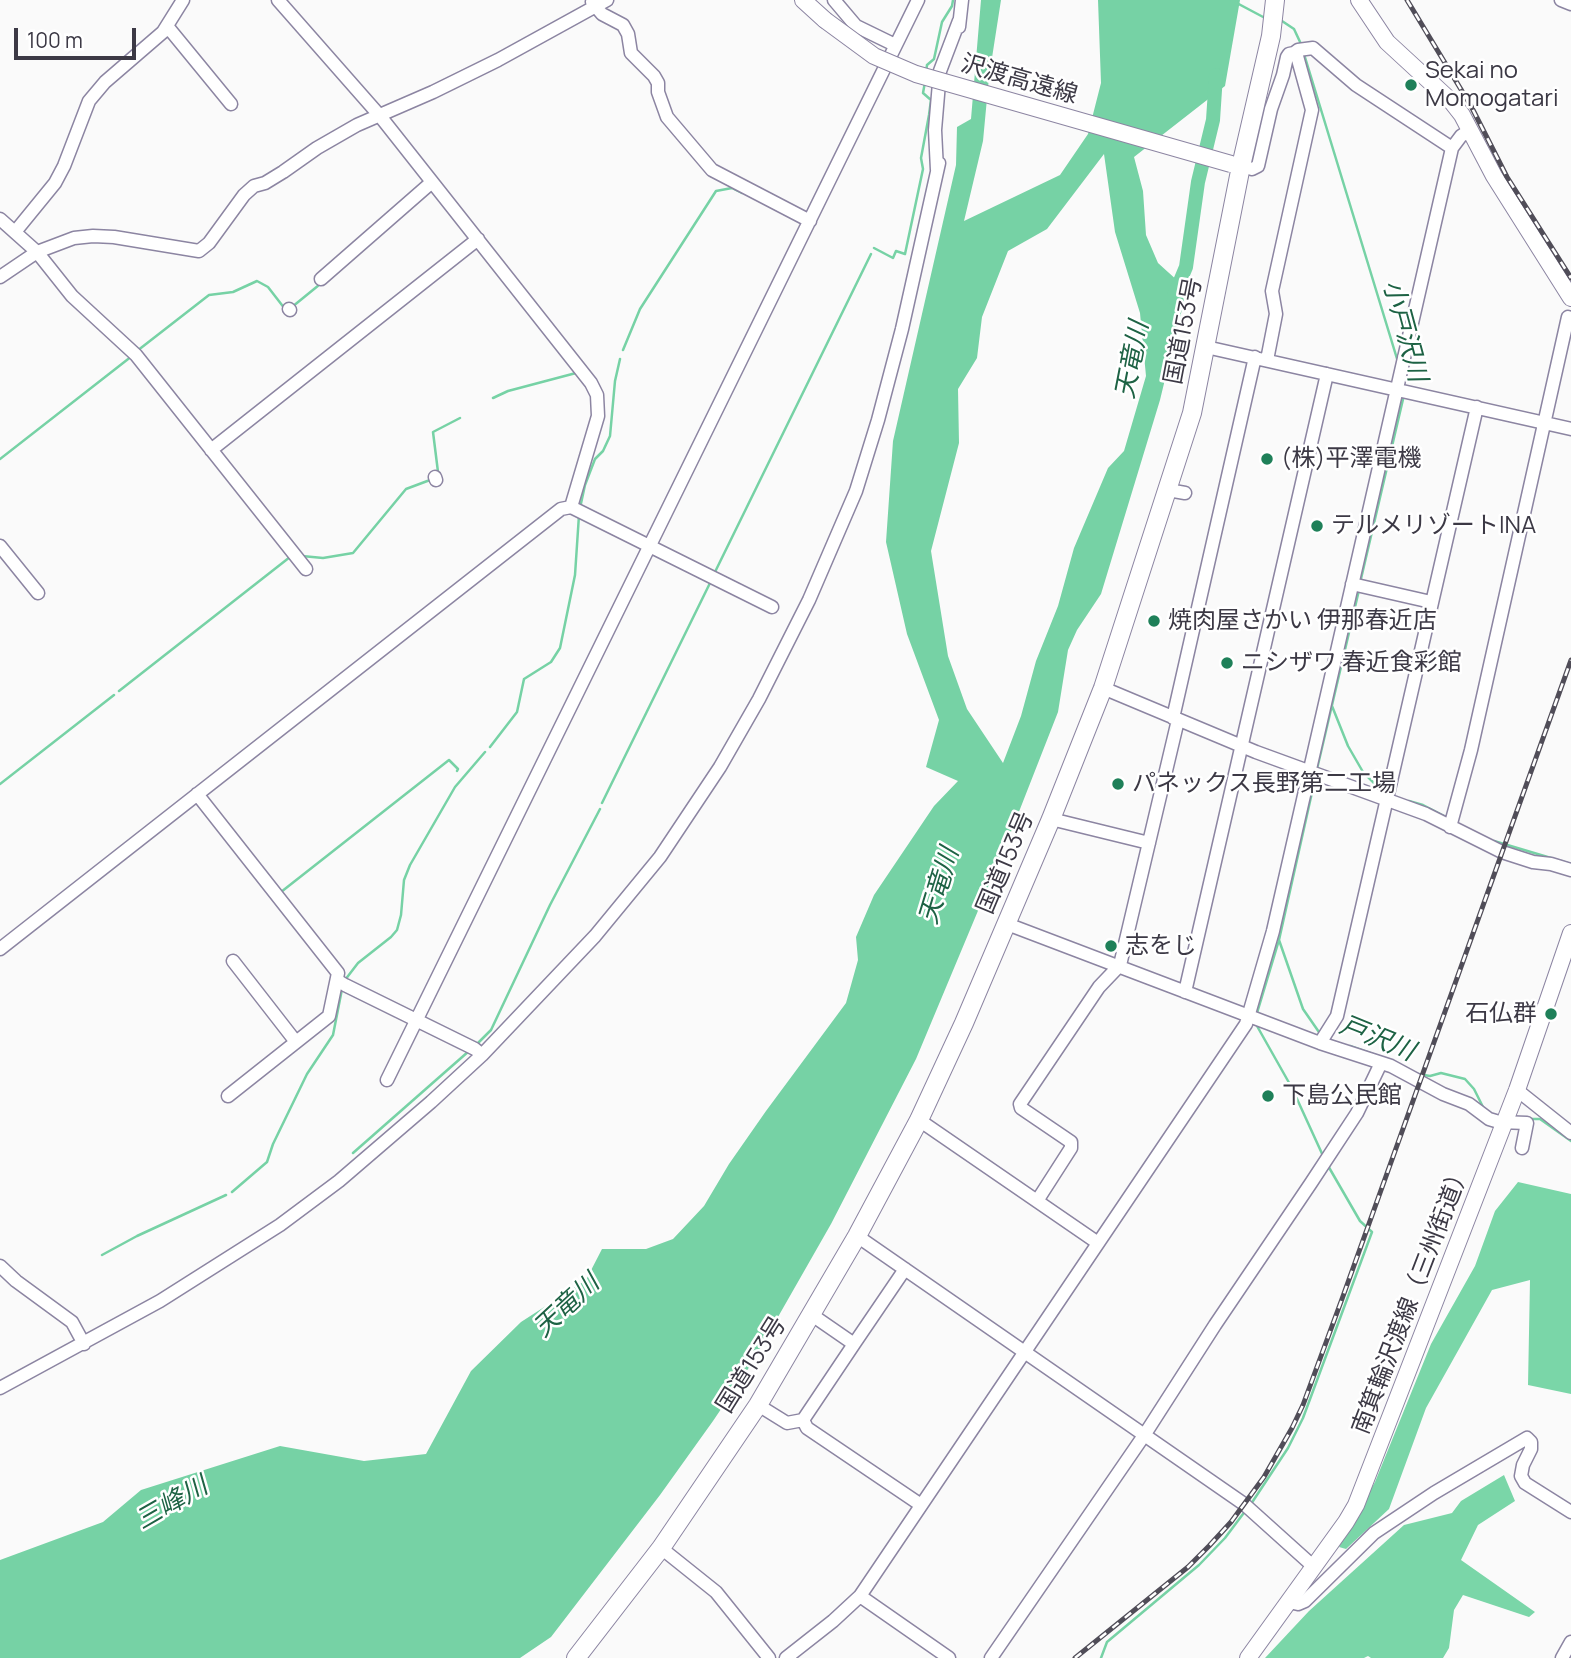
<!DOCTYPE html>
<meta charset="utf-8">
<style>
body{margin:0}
#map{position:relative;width:1571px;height:1658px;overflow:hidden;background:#fafafa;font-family:Manrope,sans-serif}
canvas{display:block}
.scale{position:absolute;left:14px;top:28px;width:122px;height:32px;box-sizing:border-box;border:4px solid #3c3945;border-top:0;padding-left:9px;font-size:21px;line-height:24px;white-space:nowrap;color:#3c3945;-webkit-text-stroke:5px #fff;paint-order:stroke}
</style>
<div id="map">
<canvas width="1571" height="1658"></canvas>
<div class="scale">100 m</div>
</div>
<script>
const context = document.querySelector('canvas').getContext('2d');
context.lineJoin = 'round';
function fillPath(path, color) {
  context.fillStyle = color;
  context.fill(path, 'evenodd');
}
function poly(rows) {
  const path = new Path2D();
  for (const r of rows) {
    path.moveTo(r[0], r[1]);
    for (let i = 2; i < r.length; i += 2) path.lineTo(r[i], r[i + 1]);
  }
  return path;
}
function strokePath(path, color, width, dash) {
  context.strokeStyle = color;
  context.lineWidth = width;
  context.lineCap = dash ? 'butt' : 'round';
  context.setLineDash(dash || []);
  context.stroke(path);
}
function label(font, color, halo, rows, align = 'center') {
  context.font = font + ' Manrope,"Noto Sans JP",sans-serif';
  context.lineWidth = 5;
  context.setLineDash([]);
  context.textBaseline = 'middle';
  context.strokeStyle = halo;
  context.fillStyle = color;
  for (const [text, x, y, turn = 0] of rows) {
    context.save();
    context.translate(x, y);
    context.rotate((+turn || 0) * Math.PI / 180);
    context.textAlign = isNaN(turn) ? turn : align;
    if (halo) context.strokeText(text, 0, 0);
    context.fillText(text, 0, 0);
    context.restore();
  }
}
fillPath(poly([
 [1518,1182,1571,1194,1571,1394,1528,1385,1530,1280,1492,1290,1426,1408,1389,1509,1346,1549,1339,1547,1375,1482,1431,1344,1475,1266,1495,1211],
 [1504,1475,1515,1501,1478,1525,1461,1560,1535,1612,1529,1617,1463,1595,1454,1610,1449,1648,1443,1658,1371,1658,1368,1656,1364,1658,1265,1658,1309,1611,1404,1525,1452,1513,1461,1501]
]), '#7ad6a8');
fillPath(poly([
 [981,0,1001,0,989,77,983,141,964,221,1060,175,1088,134,1101,83,1098,0,1240,0,1225,86,1134,157,1143,191,1146,235,1158,263,1179,282,1184,301,1160,400,1101,594,1077,630,1068,650,1058,712,1013,827,916,1059,831,1224,750,1366,713,1421,660,1495,551,1637,520,1658,0,1658,0,1560,103,1522,141,1490,280,1446,364,1461,426,1454,471,1371,521,1322,586,1280,602,1249,646,1249,673,1239,704,1206,729,1164,766,1111,846,1003,858,960,856,937,874,895,934,806,958,781,926,767,939,720,907,634,886,542,893,441,956,165,957,127,971,119],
 [1104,154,1115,232,1140,313,1146,376,1124,451,1108,468,1074,548,1058,606,1036,661,1021,716,1003,763,967,709,948,656,931,551,959,443,958,389,977,358,982,317,1008,251,1047,229]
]), '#76d2a5');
strokePath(poly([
 [1231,0,1265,18],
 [1279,19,1294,29,1301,44],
 [1304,54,1398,362],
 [926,72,927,65,934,59,942,22,952,6,953,0],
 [874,248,893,258,896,251,905,254,923,169,921,158,929,115,931,100,923,93,925,82],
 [292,307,319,285],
 [623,350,640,309,716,191,732,188,742,193],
 [137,351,209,295,233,292,257,281,268,287,285,309],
 [493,398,508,391,576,373],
 [0,459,132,356],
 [438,472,433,432,460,418],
 [580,508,585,485,595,459,603,451,610,436,615,381,620,359],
 [302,556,323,558,353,553,406,489,430,480],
 [714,574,871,254],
 [1360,583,1404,395],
 [119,691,290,557],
 [1332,706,1348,746,1363,772,1383,792],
 [490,747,517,712,524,679,551,662,560,648,575,575,579,515],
 [1317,769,1359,590],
 [0,784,114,695],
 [1409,801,1423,805,1448,818],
 [602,803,711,581],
 [1494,841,1551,858],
 [1561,861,1571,864],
 [281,892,449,760,458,769,457,771],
 [1279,940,1303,1009,1321,1035],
 [345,980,358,963,391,937,397,930,401,915,404,880,410,865,455,787,485,752],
 [1257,1013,1279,940,1315,779],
 [1257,1026,1292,1088,1324,1158],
 [475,1046,491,1030,550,905,600,809],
 [1350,1046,1390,1060],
 [1418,1074,1430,1076,1441,1073,1465,1079,1474,1089,1484,1109],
 [1529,1119,1540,1119,1571,1141],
 [353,1153,469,1051],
 [232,1192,267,1162,273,1144,307,1074,333,1035,342,989],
 [102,1255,137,1236,226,1195],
 [1251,1504,1288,1448,1303,1418,1372,1232,1360,1221,1327,1164],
 [1101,1658,1107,1642,1199,1565,1225,1538,1246,1510]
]), '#76d2a5', 2.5);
strokePath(poly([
 [1173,298,1186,267,1198,182,1213,120,1216,75]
]), '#76d2a5', 14);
const minor = poly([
 [278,0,380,116,591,383,597,395,598,416,571,507],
 [834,0,856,26,895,45],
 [1561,0,1571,4],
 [592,2,602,14,623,25,628,34,631,53,654,76,658,83,658,92,667,117,712,170,810,221],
 [167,26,231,104],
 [959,27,962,0],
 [1294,53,1298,50,1313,48,1356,85,1452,148],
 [1241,166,1252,169,1258,166,1271,109,1283,75,1287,57,1289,54,1294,53,1297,56,1312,110,1272,291,1276,314,1267,360],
 [937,170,935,130,940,71,959,21],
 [0,219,37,252,72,296,136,355,306,569],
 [15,232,55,183,64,166,89,101,105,82,163,32,183,0],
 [0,277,37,252,74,238,93,236,114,237,199,251,209,243,244,195,254,186,265,183,283,172,317,148,357,125,433,92,498,60,607,0],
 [321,279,432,182],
 [289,309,290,310],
 [1206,347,1571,429],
 [211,450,478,239],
 [435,477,436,480],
 [1168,490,1185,493],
 [0,546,38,593],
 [1352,584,1431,602],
 [1103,688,1256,752,1426,814,1502,852,1533,862,1551,864,1571,870],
 [1173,718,1255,357],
 [197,794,338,973,329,1016,228,1096],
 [1051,819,1149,843],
 [1450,827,1471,750,1568,317],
 [1007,924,1320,1043,1391,1066,1443,1094,1469,1104,1489,1119,1499,1122,1527,1123,1522,1148],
 [0,949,561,509,571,507,772,607],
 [233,961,296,1042],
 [337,980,345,985,475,1049,482,1055],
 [1185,992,1327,374],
 [1320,1043,1337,1016,1477,407],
 [387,1080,918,0],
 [1517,1090,1571,1133],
 [919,1120,1098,1243],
 [1037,1201,1071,1148,1071,1142,1021,1108,1020,1104,1099,987,1120,965,1178,720],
 [857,1236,1244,1504,1314,1567],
 [0,1266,16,1281,72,1322,84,1344],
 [854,1344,905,1269],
 [0,1388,160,1301,280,1225,339,1181,431,1102,482,1055,595,936,660,857,720,767,759,699,809,600,856,491,878,420,902,329,939,163],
 [758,1405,787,1423,803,1420,807,1428,921,1505],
 [803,1420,854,1344,812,1315],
 [661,1548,716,1592,769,1658],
 [860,1596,949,1658],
 [1289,1602,1298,1604,1305,1601,1374,1533,1434,1493,1527,1438,1531,1442,1531,1449,1523,1465,1521,1476,1525,1483,1571,1512],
 [786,1658,833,1621,860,1596,1246,1024,1273,931,1452,148,1461,136,1470,130],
 [991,1658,1145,1434,1215,1325,1311,1183,1357,1113,1381,1063],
 [1562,1658,1571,1642]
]);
const major = poly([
 [803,0,825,20],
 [1359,0,1387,42,1451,101,1462,115,1494,176,1571,298],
 [1248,1658,1346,1522,1356,1505,1517,1090,1571,933]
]);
const highway = poly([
 [576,1658,661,1548,758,1405,857,1236,919,1120,964,1023,1051,819,1103,688,1192,413,1241,166,1271,36,1275,0]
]);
strokePath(minor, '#8c85a2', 15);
strokePath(major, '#8c85a2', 18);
strokePath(highway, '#8c85a2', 20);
strokePath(minor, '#fff', 12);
strokePath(major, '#fff', 16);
strokePath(highway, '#fff', 18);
const rail = poly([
 [1407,0,1471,106,1507,177,1571,278],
 [1075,1658,1188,1567,1209,1546,1231,1522,1264,1477,1292,1428,1303,1405,1342,1299,1571,660]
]);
strokePath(rail, '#504d58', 5);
strokePath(rail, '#fff', 2.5, [8]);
const majorBridge = poly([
 [825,20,874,56,916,74,1231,164]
]);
strokePath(majorBridge, '#8c85a2', 18, []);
strokePath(majorBridge, '#fff', 16);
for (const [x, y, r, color] of [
 [1411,85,7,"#1f8059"],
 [1267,459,7,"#1f8059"],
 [1317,526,7,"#1f8059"],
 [1154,621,7,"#1f8059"],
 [1227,663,7,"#1f8059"],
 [1118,784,7,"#1f8059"],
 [1111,946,7,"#1f8059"],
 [1551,1014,7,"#1f8059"],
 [1268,1096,7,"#1f8059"]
]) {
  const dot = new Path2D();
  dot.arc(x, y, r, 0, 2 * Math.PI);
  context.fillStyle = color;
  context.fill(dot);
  strokePath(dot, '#fff', 2.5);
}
label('24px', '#3c3945', '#fff', [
 ["Sekai no",1425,71],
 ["Momogatari",1425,99],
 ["(株)平澤電機",1281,459],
 ["テルメリゾートINA",1331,526],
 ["焼肉屋さかい 伊那春近店",1168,621],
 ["ニシザワ 春近食彩館",1241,663],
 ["パネックス長野第二工場",1132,784],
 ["志をじ",1125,946],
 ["石仏群",1537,1014,"right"],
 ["下島公民館",1282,1096]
], 'left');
label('24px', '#3c3945', '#fff', [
 ["沢渡高遠線",1019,80,16],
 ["国道153号",1184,331,-79],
 ["国道153号",1006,863,-67],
 ["南箕輪沢渡線（三州街道）",1412,1299,-69],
 ["国道153号",752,1365,-58]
]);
label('italic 26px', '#1d6244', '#fff', [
 ["小戸沢川",1404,331,75],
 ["天竜川",1133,360,-79],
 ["天竜川",940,886,-73],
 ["戸沢川",1377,1039,22],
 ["天竜川",567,1306,-43],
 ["三峰川",172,1504,-30]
]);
</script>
